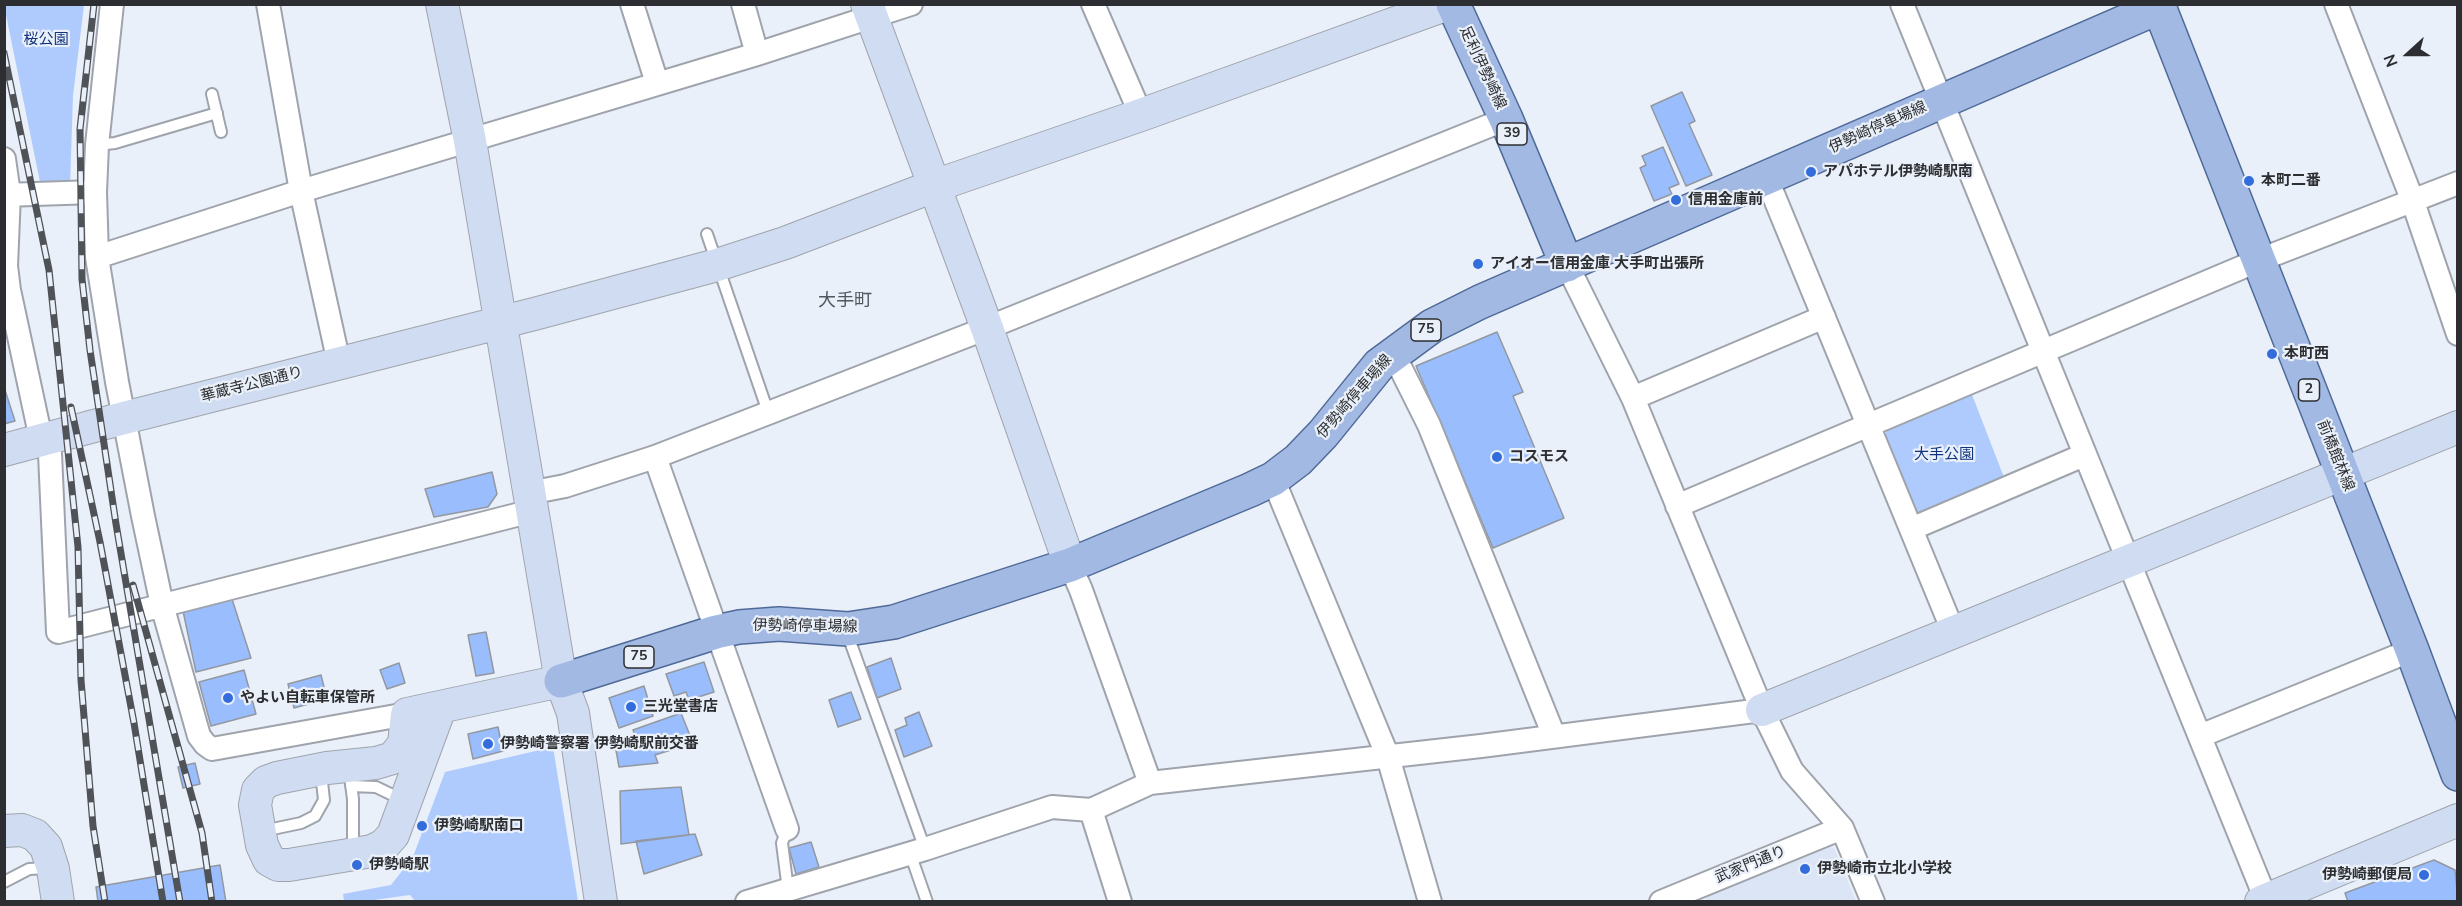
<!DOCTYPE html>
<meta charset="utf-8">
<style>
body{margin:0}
#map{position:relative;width:2462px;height:906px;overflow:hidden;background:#eaf0f9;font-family:"Nunito Sans",sans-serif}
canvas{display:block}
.frame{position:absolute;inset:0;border:6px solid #2c2e31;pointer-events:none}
.north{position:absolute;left:2378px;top:24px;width:60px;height:60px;-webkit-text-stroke:4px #eaf0f9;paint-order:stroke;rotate:249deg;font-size:16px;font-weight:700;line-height:24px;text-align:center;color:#2c2e31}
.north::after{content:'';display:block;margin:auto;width:21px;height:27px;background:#2c2e31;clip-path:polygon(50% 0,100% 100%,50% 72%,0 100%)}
</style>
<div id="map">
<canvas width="2462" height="906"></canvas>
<div class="frame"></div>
<div class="north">N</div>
</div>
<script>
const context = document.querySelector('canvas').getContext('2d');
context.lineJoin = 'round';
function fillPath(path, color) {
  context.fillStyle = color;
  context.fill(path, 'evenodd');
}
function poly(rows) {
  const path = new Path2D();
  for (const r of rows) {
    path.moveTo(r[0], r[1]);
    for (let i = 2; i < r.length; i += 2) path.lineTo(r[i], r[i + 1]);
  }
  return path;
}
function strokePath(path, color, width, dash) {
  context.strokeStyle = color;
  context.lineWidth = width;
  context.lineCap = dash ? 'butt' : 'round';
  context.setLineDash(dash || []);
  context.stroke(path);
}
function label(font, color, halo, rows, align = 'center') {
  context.font = font + ' "Nunito Sans","Noto Sans JP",sans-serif';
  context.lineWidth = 4.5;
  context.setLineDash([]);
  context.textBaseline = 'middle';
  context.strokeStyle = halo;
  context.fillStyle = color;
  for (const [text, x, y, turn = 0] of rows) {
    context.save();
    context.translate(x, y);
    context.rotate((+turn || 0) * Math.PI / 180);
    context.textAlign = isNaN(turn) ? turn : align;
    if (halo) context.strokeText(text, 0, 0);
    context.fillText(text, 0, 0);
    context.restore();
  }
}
fillPath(poly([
 [1827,846,1834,848,1856,901,1707,902,1706,898,1712,891]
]), '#dce5f5');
fillPath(poly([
 [4,5,84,5,73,96,70,187,41,187],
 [1971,392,2005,480,1922,516,1915,510,1885,435,1889,425],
 [553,747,578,901,416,902,410,895,367,901,344,901,343,894,391,885,406,866,414,854,445,772]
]), '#afcbfd');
const building = poly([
 [1682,92,1695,121,1689,124,1712,175,1686,186,1651,106,1682,92],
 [1663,147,1679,184,1669,188,1672,194,1654,201,1640,168,1646,165,1642,156,1663,147],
 [1497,332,1523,392,1513,396,1564,518,1493,548,1416,366,1497,332],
 [4,387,15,421,4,424,4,387],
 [492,472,497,494,488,507,434,517,425,489,492,472],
 [231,596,251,658,196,672,183,611,231,596],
 [486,632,494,673,476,676,468,635,486,632],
 [891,658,901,689,877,698,867,667,891,658],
 [704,662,714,692,689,700,686,692,674,696,666,674,704,662],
 [399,663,405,683,387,689,380,670,399,663],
 [244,670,256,714,211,726,199,682,244,670],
 [321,675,327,699,294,708,288,684,321,675],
 [644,686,653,716,619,728,609,698,644,686],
 [851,692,861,719,838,727,829,700,851,692],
 [919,712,932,746,904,757,895,730,907,725,905,718,919,712],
 [681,713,693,743,655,755,658,763,619,767,614,739,635,736,633,730,681,713],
 [498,727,503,751,473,759,468,734,498,727],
 [195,763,200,784,183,788,178,767,195,763],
 [681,787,689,835,621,844,620,791,681,787],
 [695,834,702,855,644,874,636,841,695,834],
 [811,842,819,867,796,874,789,848,811,842],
 [2434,860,2455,870,2458,902,2348,902,2345,893,2434,860],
 [220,865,226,902,98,902,96,887,220,865]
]);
fillPath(building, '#99bdfd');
strokePath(building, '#9398a0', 1.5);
const lane = poly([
 [212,94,221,132],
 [97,145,115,143,217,113],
 [707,234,768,412],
 [849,632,851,644,925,849],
 [349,769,353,799,353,852],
 [351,786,376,787,403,800],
 [787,829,782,843,788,890],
 [263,831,301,823,315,816,324,800,321,773],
 [910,853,927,902],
 [4,882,29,869,49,868]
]);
const street = poly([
 [112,4,97,145,95,192,97,257,117,382,143,516,162,605,199,736,205,744,212,749,407,714],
 [268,4,301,191,339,363],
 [632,4,657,83],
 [743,4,757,54],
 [1093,4,1141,115],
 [1902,4,2267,902],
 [2336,4,2412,199,2458,334],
 [4,159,9,194,6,266,9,290,38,425,48,440,50,454,58,632,532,511],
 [1766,177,1953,631],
 [4,195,95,192],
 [97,257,301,191,757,54,911,4],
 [1567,265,1633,398,1762,710,1792,771,1842,828,1873,902],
 [1393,353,1429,425,1554,736],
 [1633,398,1824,317],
 [655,457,787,829],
 [1273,479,1388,757,1430,902],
 [529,493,565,486,655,457,987,328,1506,119],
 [1677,506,2257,261,2458,183],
 [1911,529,2084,455],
 [1070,565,1081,590,1150,783],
 [2200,736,2412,650],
 [1091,810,1120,902],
 [747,902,925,849,1052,807,1091,810,1150,783,1481,746,1762,710],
 [1661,902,1842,828]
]);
const secondary = poly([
 [442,4,470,141,561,681,573,713,601,902],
 [867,4,987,328,1070,565],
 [4,450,124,418,538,313,717,265,785,243,934,186,1141,115,1448,4],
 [440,708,393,835,384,845,372,851,289,865,278,865,269,860,262,845,255,805,258,790,266,782,277,778,327,768,376,763,393,758,404,744,407,714,561,681],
 [1762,710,2458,427],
 [4,831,22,830,35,835,46,847,53,869,58,902],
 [2261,902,2458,820]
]);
const primary = poly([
 [1453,4,1506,119,1567,265],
 [2158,4,2412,650,2458,774],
 [561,681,716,632,739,627,779,624,848,629,894,622,1070,565,1250,490,1273,479,1298,460,1323,434,1379,365,1432,326,1480,302,2159,7]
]);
strokePath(lane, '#9fa4ac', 14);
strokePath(street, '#9fa4ac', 26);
strokePath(secondary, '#9fa4ac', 34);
strokePath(primary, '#506a98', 36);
strokePath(lane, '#fff', 10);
strokePath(street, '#fff', 22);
strokePath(secondary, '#d0dcf1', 32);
strokePath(primary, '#a2b9e3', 33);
const rail = poly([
 [94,4,80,129,82,279,90,350,116,524,180,902],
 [4,53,49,270,78,547,81,680,93,826,105,902],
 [71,407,100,542,134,723,163,902],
 [133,585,202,833,212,902]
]);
strokePath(rail, '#4f5256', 7);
strokePath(rail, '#eaf0f9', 4.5, [14]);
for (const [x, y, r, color] of [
 [1811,172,6,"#336cdb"],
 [2249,181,6,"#336cdb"],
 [1676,200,6,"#336cdb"],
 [1478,264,6,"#336cdb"],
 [2272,354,6,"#336cdb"],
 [1497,457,6,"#336cdb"],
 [228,698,6,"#336cdb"],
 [631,707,6,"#336cdb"],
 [488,744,6,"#336cdb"],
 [422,826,6,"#336cdb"],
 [357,865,6,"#336cdb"],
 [1805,869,6,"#336cdb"],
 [2424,875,6,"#336cdb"]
]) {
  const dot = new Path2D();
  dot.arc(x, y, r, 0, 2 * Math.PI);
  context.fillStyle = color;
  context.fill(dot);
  strokePath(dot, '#eaf0f9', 2);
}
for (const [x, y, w] of [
 [1512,134,30],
 [1426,330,30],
 [2309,390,21],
 [639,657,30]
]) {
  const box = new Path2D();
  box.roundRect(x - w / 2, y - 11, w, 22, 4.5);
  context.fillStyle = '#eaf0f9';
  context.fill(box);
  strokePath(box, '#2c2e31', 1.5);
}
label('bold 14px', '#2c2e31', null, [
 ["39",1512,134],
 ["75",1426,330],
 ["2",2309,390],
 ["75",639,657]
]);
label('15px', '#10357e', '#eaf0f9', [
 ["桜公園",46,40],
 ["大手公園",1944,455]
]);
label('15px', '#2c2e31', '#eaf0f9', [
 ["足利伊勢崎線",1482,68,65],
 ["伊勢崎停車場線",1878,128,-24],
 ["華蔵寺公園通り",252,385,-14],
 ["伊勢崎停車場線",1355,397,-49],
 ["前橋館林線",2335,456,68],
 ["伊勢崎停車場線",805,627,1],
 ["武家門通り",1751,865,-22]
]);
label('bold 15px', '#2c2e31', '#eaf0f9', [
 ["アパホテル伊勢崎駅南",1823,172],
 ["本町二番",2261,181],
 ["信用金庫前",1688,200],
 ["アイオー信用金庫 大手町出張所",1490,264],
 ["本町西",2284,354],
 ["コスモス",1509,457],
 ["やよい自転車保管所",240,698],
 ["三光堂書店",643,707],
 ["伊勢崎警察署 伊勢崎駅前交番",500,744],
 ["伊勢崎駅南口",434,826],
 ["伊勢崎駅",369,865],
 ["伊勢崎市立北小学校",1817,869],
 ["伊勢崎郵便局",2412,875,"right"]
], 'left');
label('18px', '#52575e', '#eaf0f9', [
 ["大手町",845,302]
]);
</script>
